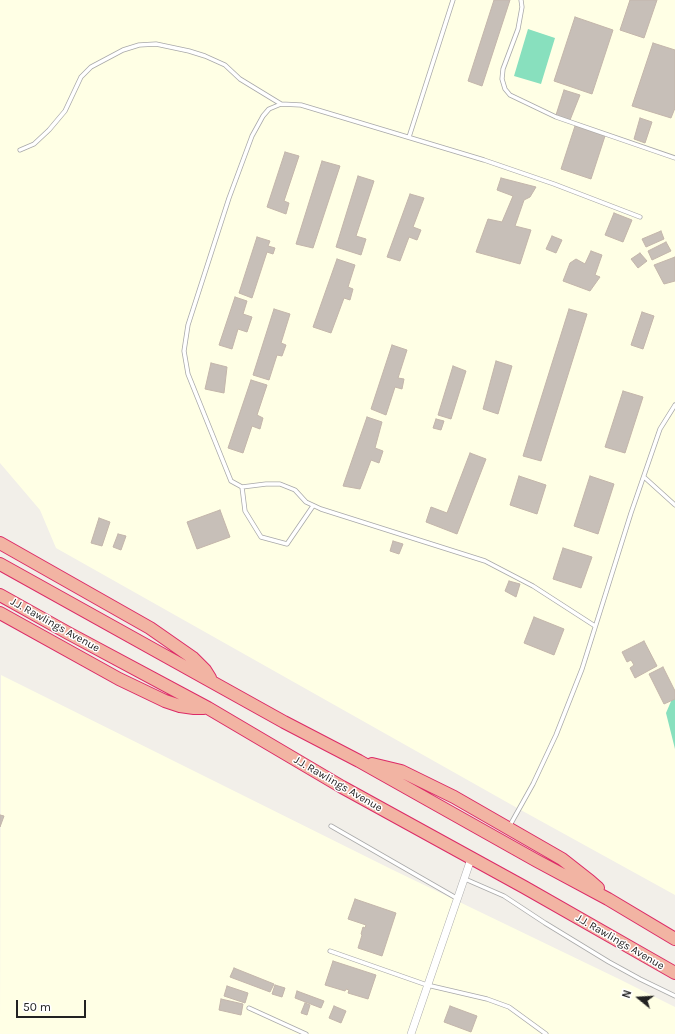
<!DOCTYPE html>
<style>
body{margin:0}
#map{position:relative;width:675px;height:1034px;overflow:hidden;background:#f2efe9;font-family:Karla,sans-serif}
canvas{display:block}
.north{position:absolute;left:619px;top:978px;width:40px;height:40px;-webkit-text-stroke:3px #fff;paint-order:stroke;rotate:288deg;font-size:11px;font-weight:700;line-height:16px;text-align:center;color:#222}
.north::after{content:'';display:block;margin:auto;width:14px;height:18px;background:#222;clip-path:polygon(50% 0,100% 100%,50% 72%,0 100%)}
.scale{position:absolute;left:16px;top:1000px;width:70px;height:18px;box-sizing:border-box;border:2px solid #222;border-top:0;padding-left:5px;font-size:12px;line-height:14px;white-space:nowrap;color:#222;-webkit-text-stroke:3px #fff;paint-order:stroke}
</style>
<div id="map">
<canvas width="675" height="1034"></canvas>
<div class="north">N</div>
<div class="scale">50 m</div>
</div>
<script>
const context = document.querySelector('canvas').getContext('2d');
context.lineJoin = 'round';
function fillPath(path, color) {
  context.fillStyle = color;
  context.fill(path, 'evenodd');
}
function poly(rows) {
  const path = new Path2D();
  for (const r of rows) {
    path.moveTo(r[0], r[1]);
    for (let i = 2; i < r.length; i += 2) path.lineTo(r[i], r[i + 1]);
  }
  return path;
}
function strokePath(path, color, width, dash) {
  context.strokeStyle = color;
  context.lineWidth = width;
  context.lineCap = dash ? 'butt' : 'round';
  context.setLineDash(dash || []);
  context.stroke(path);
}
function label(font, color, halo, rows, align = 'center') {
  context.font = font + ' Karla,sans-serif';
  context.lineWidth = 3;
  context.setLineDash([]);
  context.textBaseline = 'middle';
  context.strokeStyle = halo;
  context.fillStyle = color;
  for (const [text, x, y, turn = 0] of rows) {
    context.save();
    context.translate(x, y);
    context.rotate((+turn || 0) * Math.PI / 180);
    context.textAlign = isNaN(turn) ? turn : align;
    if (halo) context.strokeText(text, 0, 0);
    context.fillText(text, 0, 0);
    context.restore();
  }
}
fillPath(poly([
 [0,0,675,0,675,895,519,809,56,548,40,510,0,463],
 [1,675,391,869,619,979,675,1007,675,1034,0,1034]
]), '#ffffe5');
fillPath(poly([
 [528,29,555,38,541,84,514,76],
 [675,692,675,749,666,713]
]), '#88e0be');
const building = poly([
 [494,0,510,0,482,86,468,81,494,0],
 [630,0,657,0,644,38,620,30,630,0],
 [575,17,613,30,592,94,554,81,575,17],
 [653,43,675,50,675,108,671,118,632,106,653,43],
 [564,90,580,95,570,120,556,115,564,90],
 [640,118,652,122,645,143,634,139,640,118],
 [575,126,605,136,591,179,561,169,575,126],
 [285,152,299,156,284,201,289,203,286,214,267,207,285,152],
 [322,161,340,166,313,248,296,244,322,161],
 [358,176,374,181,356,236,366,239,361,255,336,247,358,176],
 [501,178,536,187,530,197,524,200,515,226,531,230,520,264,476,252,488,219,502,222,513,196,497,190,501,178],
 [410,194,424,198,413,227,421,230,417,240,409,237,400,261,387,257,410,194],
 [614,213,632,220,623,242,605,235,614,213],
 [661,231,664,239,646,247,642,239,661,231],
 [552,236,562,240,556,253,546,249,552,236],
 [257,237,270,241,268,246,275,248,273,254,267,252,252,298,239,293,257,237],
 [666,242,671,251,652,260,648,251,666,242],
 [591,251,602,255,595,275,600,277,590,291,563,281,570,263,576,259,585,264,591,251],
 [640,253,647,261,638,268,631,259,640,253],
 [675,257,675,281,664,284,654,265,675,257],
 [337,259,355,265,348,287,353,289,350,300,344,298,331,333,313,327,337,259],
 [235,297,247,301,243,314,252,317,247,332,238,329,232,349,219,345,235,297],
 [274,309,290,314,281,343,286,345,282,356,277,355,269,380,253,375,274,309],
 [569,309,587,314,541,461,523,456,569,309],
 [642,312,654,316,643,349,631,345,642,312],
 [392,345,407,350,398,378,404,379,402,389,395,387,386,415,371,409,392,345],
 [496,361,512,366,498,414,483,409,496,361],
 [211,363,227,367,224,393,205,389,211,363],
 [453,366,466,371,451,419,438,415,453,366],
 [251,380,267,385,257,415,263,418,260,429,252,426,243,453,228,448,251,380],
 [623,391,643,397,625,453,605,447,623,391],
 [367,417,382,422,375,448,383,451,379,463,371,460,360,489,343,486,367,417],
 [436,419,444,421,441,430,433,428,436,419],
 [470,453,486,459,457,534,426,522,431,507,447,513,470,453],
 [519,476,546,485,537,514,510,505,519,476],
 [590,476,614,484,598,534,574,526,590,476],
 [220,510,230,537,197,549,187,522,220,510],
 [99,518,110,522,102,546,91,543,99,518],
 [118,534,126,536,121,550,113,547,118,534],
 [393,541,403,544,399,554,390,551,393,541],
 [563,548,592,557,581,588,553,579,563,548],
 [509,581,520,584,516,597,505,591,509,581],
 [534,617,564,629,554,655,524,643,534,617],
 [644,641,657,666,635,678,630,668,634,665,631,660,627,662,622,652,644,641],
 [663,667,675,691,675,699,664,704,649,674,663,667],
 [0,815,4,816,0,827,0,815],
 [355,899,396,913,382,956,358,948,362,935,361,934,363,927,365,928,366,925,348,919,355,899],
 [333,961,376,975,368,999,348,993,349,990,346,989,345,991,325,985,333,961],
 [234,968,274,984,270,992,230,977,234,968],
 [275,985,285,988,282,997,272,994,275,985],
 [227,986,248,993,245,1003,224,996,227,986],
 [297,991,324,1001,321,1008,295,998,297,991],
 [221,999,243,1004,241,1015,219,1010,221,999],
 [305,1003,310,1005,307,1015,301,1013,305,1003],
 [334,1006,346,1011,341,1023,329,1018,334,1006],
 [450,1006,477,1016,471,1032,444,1022,450,1006]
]);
fillPath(building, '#c7bfb8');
strokePath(building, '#c4b6ab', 1);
const service = poly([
 [521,0,522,7,518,29,503,69,502,79,505,89,510,95,556,117,675,158],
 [409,137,453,0],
 [20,150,34,144,49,130,65,111,81,77,91,67,123,50,139,45,156,44,189,51,205,56,225,65,240,79,281,104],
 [644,477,675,505],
 [242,487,245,511,261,537,287,544,313,506],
 [595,626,533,586,485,561,321,509,306,502,295,490,280,484,266,484,242,487,231,481,188,374,184,351,188,325,229,198,252,136,263,116,269,109,281,104,301,105,484,160,554,184,640,217],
 [331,826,458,899],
 [509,827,533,784,556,735,582,669,631,513,660,429,675,405],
 [465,879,504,896,545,923,609,962,640,979,675,996],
 [330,951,427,985,487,999,509,1007,546,1034],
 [249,1008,306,1034]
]);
const minor = poly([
 [411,1034,471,859]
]);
const trunk = poly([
 [0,543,150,628,193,658,205,670,210,678],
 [0,564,284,722,359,761,537,861,608,899,675,939],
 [0,595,68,633,208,708,342,787,524,887,675,973],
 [0,613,119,679,165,701,180,706,194,708,204,708],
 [372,764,401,771,454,797,562,859,590,881,598,888]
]);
strokePath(service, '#a9a9a9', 5);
strokePath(minor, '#a9a9a9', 8);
strokePath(trunk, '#dc2a67', 14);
strokePath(service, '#fff', 3.5);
strokePath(minor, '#fff', 7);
strokePath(trunk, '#f2b4a3', 12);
label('11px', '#222', '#fff', [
 ["J.J. Rawlings Avenue",55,625,29],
 ["J.J. Rawlings Avenue",338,784,30],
 ["J.J. Rawlings Avenue",620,942,30]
]);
</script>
